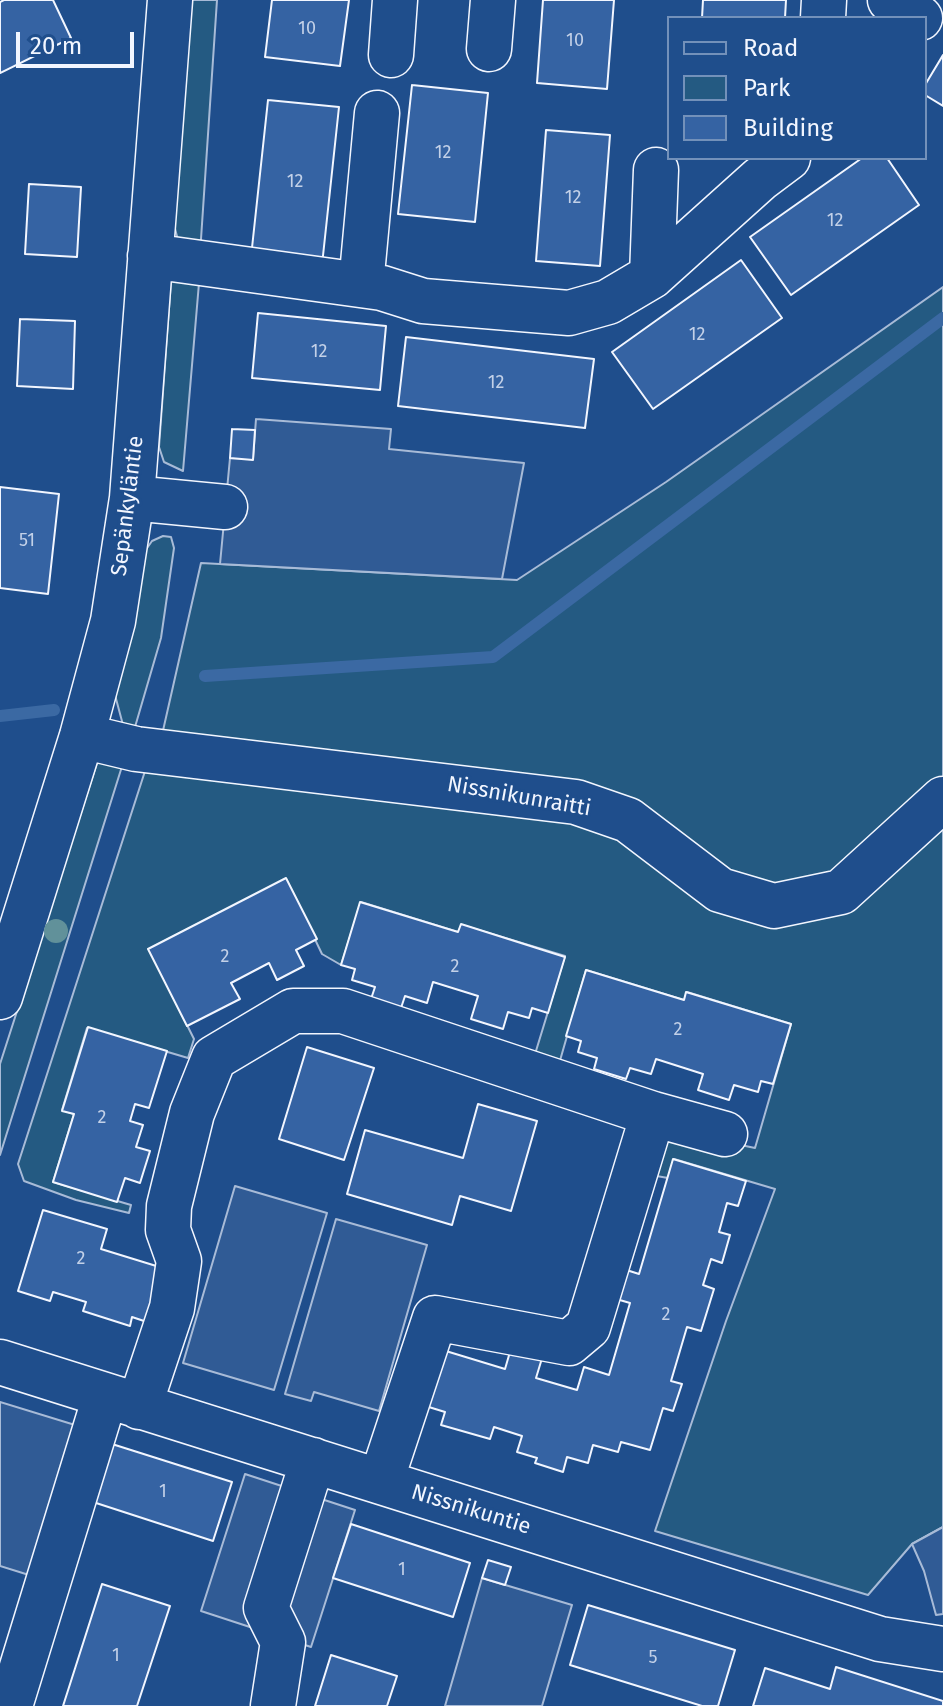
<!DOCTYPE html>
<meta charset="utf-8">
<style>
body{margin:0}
#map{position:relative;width:943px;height:1706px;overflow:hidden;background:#1f4e8c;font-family:"Fira Sans",sans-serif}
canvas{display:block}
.legend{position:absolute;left:667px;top:16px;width:260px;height:144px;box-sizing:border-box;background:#1f4e8c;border:2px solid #7391ba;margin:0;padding:10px 14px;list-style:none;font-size:24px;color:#f2f6ff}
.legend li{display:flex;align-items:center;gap:16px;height:40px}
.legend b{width:40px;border:2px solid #7391ba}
.scale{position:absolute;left:16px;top:32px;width:118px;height:36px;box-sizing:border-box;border:4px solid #f2f6ff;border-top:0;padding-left:10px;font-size:24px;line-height:28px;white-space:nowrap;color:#f2f6ff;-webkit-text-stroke:6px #1f4e8c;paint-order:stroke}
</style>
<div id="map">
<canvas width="943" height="1706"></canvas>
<ul class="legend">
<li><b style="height:10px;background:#1f4e8c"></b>Road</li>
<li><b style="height:22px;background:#245a82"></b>Park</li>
<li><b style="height:22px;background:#3563a3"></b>Building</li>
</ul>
<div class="scale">20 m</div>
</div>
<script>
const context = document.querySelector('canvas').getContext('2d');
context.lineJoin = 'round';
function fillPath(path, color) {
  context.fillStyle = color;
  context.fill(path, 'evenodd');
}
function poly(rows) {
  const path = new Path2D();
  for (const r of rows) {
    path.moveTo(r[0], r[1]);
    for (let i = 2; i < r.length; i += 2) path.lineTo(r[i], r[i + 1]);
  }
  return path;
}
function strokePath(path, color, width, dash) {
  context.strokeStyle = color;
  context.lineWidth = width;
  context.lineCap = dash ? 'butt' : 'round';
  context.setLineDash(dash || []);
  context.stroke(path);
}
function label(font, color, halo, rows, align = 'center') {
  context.font = font + ' "Fira Sans",sans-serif';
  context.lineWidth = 6;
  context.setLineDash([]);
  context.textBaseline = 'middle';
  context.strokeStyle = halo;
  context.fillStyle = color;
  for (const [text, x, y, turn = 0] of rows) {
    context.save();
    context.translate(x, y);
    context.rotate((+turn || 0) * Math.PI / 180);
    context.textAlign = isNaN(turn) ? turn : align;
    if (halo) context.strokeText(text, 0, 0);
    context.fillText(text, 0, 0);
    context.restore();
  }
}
const green = poly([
 [191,0,217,0,200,254,179,244,174,225,191,0],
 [177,275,199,283,183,471,164,462,159,447,171,281,177,275],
 [943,287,943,1527,912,1544,868,1595,655,1531,726,1321,775,1189,674,1159,668,1178,645,1174,657,1147,683,1133,755,1148,791,1024,687,992,684,1000,586,970,557,1071,532,1064,565,956,462,925,458,932,361,902,341,965,322,954,286,879,149,949,194,1039,188,1058,87,1028,62,1110,74,1114,53,1182,131,1205,129,1213,76,1200,24,1181,18,1164,146,768,162,735,201,563,517,580,666,482,943,287],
 [163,536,171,537,174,548,161,638,135,727,123,725,115,695,145,551,152,541,163,536],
 [103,758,124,760,0,1155,0,1064,97,763,103,758]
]);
fillPath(green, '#245a82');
strokePath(green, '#a8bbd7', 2);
const parking = poly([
 [256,419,391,429,389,449,524,463,502,579,220,564,230,458,253,459,256,419],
 [235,1186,327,1213,274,1390,183,1363,235,1186],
 [336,1219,427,1245,379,1411,314,1392,311,1401,285,1394,336,1219],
 [0,1402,75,1425,29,1575,0,1566,0,1402],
 [245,1474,355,1510,311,1647,201,1611,245,1474],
 [943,1527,943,1614,936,1615,924,1571,912,1544,943,1527],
 [482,1578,572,1605,542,1706,445,1706,482,1578]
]);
fillPath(parking, '#305b95');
strokePath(parking, '#a8bbd7', 2);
strokePath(poly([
 [205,676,493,657,943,318],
 [0,716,54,710]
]), '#3b69a3', 12);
const building = poly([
 [4,0,53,0,71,38,0,73,0,2,4,0],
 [272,0,349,0,340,66,265,57,272,0],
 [543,0,614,0,607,89,537,83,543,0],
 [703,0,786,0,785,18,702,18,703,0],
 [943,55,943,106,925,95,925,85,943,55],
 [412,85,488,93,475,222,398,214,412,85],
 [268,100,339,107,322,265,251,257,268,100],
 [546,130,610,135,600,266,536,261,546,130],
 [862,158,887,158,919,205,791,295,750,237,862,158],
 [29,184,81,187,77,257,25,254,29,184],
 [741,260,782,318,653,409,612,352,741,260],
 [258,313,386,326,380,390,252,378,258,313],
 [20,319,75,321,73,389,17,386,20,319],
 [406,337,594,359,585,428,398,406,406,337],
 [232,429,255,430,253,460,230,458,232,429],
 [0,487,59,494,48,594,0,588,0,487],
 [286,878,317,939,296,950,304,966,277,980,269,963,231,983,240,999,187,1026,148,949,286,878],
 [360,902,458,932,461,924,565,957,548,1013,532,1008,529,1018,508,1012,503,1029,471,1019,478,996,433,982,427,1003,405,996,401,1008,371,999,375,987,352,980,355,969,341,965,360,902],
 [586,970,684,1000,686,992,791,1024,773,1084,761,1081,758,1092,734,1085,729,1100,698,1090,703,1074,656,1059,651,1074,630,1068,626,1079,594,1069,597,1058,578,1052,581,1041,566,1036,586,970],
 [88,1027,167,1051,149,1108,135,1104,130,1121,143,1125,136,1147,150,1151,140,1183,125,1178,117,1202,53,1182,74,1114,62,1111,88,1027],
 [307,1047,374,1068,344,1160,279,1139,307,1047],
 [478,1104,537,1121,511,1211,460,1196,452,1225,347,1194,365,1130,463,1158,478,1104],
 [673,1159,746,1181,738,1206,727,1203,719,1232,730,1235,722,1263,711,1259,703,1285,714,1289,701,1331,687,1327,671,1381,682,1384,673,1411,663,1408,650,1450,621,1442,618,1452,593,1445,588,1463,567,1457,563,1472,535,1463,537,1458,517,1452,522,1436,494,1427,490,1439,441,1425,445,1412,419,1404,436,1348,505,1369,512,1345,543,1355,536,1378,577,1390,584,1367,609,1375,630,1303,606,1296,614,1266,639,1274,673,1159],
 [43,1210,107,1229,101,1249,166,1269,150,1323,132,1317,130,1326,83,1311,86,1302,53,1292,50,1301,18,1291,43,1210],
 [112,1444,232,1482,213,1541,93,1502,112,1444],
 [351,1524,470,1563,453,1617,333,1578,351,1524],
 [488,1560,511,1567,505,1585,482,1578,488,1560],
 [102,1584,170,1606,137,1706,63,1706,102,1584],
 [588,1605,735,1650,718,1706,702,1706,570,1665,588,1605],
 [331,1655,397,1676,387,1706,315,1706,331,1655],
 [836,1667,943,1701,943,1706,753,1706,765,1668,830,1689,836,1667]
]);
fillPath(building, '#3563a3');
strokePath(building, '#f2f6ff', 2);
const minor = poly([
 [890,0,920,18],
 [823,18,824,0],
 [489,49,493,0],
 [391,55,395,0],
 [150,256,382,288,423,301,569,313,608,302,652,276,760,179,788,158],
 [652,276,656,170],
 [361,285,377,113],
 [132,498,225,507],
 [82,736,136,749,576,802,628,820,720,890,774,906,841,892,943,799],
 [0,997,82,736,113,621,132,498,170,0],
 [653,1114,725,1134],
 [0,1362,880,1639,943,1649],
 [139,1407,172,1308,179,1261,168,1230,169,1206,192,1113,214,1058,293,1011,343,1011,653,1114,588,1327,569,1343,435,1318,381,1481],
 [10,1706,105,1397],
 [273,1706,283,1642,266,1608,313,1460]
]);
strokePath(minor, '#f2f6ff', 47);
strokePath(minor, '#1f4e8c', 44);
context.fillStyle = '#61919a';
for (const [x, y] of [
 [56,931]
]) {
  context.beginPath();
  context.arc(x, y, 12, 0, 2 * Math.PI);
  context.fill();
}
label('18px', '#c3d1e8', null, [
 ["10",307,29],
 ["10",575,41],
 ["12",443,153],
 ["12",295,182],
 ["12",573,198],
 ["12",835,221],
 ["12",697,335],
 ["12",319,352],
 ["12",496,383],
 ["51",27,541],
 ["2",225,957],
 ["2",455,967],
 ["2",678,1030],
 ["2",102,1118],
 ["2",81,1259],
 ["2",666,1315],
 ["1",163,1492],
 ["1",402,1570],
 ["1",116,1656],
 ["5",653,1658]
]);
label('22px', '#f2f6ff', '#1f4e8c', [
 ["Sepänkyläntie",128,506,-83],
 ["Nissnikunraitti",519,797,10],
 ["Nissnikuntie",471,1510,17]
]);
</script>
